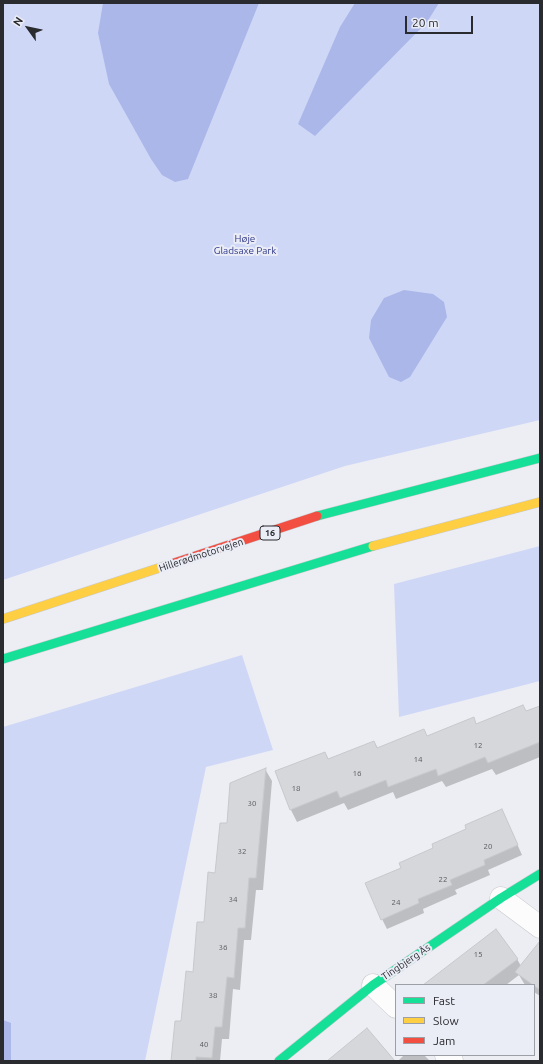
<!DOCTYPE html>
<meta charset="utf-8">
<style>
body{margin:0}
#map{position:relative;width:543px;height:1064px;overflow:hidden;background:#edeef3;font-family:Ubuntu,sans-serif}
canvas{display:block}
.frame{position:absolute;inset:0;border:4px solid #2a2b2f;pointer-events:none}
.legend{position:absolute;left:395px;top:984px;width:140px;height:72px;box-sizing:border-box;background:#eaecf6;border:1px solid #9d9fa6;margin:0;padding:5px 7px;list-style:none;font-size:12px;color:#2a2b2f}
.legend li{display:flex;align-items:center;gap:8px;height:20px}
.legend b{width:20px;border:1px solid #9d9fa6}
.north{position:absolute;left:8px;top:8px;width:40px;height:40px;-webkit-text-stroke:3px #eaecf6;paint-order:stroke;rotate:303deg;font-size:11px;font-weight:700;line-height:16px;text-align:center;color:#2a2b2f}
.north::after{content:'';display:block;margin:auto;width:14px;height:18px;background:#2a2b2f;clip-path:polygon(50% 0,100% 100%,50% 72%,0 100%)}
.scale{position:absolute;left:405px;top:16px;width:68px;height:18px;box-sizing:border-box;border:2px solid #2a2b2f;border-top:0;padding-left:5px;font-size:12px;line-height:14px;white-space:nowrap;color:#2a2b2f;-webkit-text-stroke:3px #eaecf6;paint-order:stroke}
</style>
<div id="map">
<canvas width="543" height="1064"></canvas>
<div class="frame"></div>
<ul class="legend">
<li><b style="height:5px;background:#16e098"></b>Fast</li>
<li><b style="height:5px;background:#ffcf43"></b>Slow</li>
<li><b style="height:5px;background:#f24e42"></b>Jam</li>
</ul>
<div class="north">N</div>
<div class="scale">20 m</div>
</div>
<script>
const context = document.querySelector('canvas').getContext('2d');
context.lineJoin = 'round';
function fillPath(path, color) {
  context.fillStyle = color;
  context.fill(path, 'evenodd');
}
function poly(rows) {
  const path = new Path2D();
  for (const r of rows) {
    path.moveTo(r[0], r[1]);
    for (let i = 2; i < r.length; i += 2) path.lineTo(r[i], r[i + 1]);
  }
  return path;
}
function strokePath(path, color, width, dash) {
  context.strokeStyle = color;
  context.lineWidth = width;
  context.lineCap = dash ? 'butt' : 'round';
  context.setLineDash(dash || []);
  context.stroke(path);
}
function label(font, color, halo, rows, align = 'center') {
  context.font = font + ' Ubuntu,sans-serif';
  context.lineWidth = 4;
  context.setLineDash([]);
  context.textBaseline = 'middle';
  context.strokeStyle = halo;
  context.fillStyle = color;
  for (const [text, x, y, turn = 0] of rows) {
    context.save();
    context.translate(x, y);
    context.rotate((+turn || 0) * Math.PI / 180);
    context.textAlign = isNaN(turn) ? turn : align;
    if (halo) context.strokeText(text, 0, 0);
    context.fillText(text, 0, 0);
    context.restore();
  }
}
fillPath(poly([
 [3,3,540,3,540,420,345,466,3,580],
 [540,546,540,681,399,717,394,584],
 [242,655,273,750,206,767,145,1061,3,1061,3,727]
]), '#cfd7f7');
fillPath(poly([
 [103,3,259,3,188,179,175,182,162,175,151,159,109,84,98,33],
 [355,3,439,3,427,22,315,136,298,124,340,27],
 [404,290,433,294,444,302,447,317,410,377,401,382,389,377,369,338,371,320,384,298],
 [3,1020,11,1023,11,1061,3,1061]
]), '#abb7e9');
fillPath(poly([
 [540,707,540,757,496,775,492,769,446,787,442,781,396,799,393,792,348,810,344,803,297,822,291,810,325,753,329,760,374,742,378,748,428,737,473,718,477,725],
 [265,769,272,781,263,890,256,890,251,940,244,940,240,990,233,989,229,1039,222,1039,220,1061,172,1061,228,824],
 [502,810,522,855,488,870,490,875,455,890,457,894,423,909,424,913,387,929,382,919,402,868],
 [540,947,540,996,534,992,534,985,525,985,519,975,506,985,424,985,517,959,521,966],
 [404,1055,424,1055,430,1061,398,1061]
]), '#0003');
const building = poly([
 [523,705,526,711,540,706,540,742,488,763,485,757,438,776,436,769,388,787,386,780,340,798,337,791,290,810,275,771,325,752,328,759,374,741,377,748,424,729,427,736,474,717,476,724,523,705],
 [266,768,256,878,249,878,245,928,238,928,234,978,227,977,222,1027,215,1027,212,1058,196,1057,196,1061,171,1061,175,1021,181,1021,186,971,193,972,197,922,204,922,208,872,215,873,220,823,227,823,230,783,266,768],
 [502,809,518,845,484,860,485,865,450,880,452,885,418,899,419,903,381,920,365,883,401,868,399,863,433,848,432,844,466,829,465,825,502,809],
 [496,929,518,959,483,985,423,985,496,929],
 [540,941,540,990,515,972,540,941],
 [367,1028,395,1061,327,1061,367,1028]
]);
fillPath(building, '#d6d7db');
strokePath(building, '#c7c8cc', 1);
const street = poly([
 [501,898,540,927],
 [373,985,396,1007],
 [446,1055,452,1061]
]);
const fast = poly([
 [317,516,540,458],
 [3,659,373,546],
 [279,1061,373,985,501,898,540,874]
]);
const slow = poly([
 [373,546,540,502],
 [3,619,168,565]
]);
const jam = poly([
 [168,565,317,516]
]);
strokePath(street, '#c8c9cd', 23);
strokePath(fast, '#c8c9cd', 10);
strokePath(slow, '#c8c9cd', 10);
strokePath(jam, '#c8c9cd', 10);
strokePath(street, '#fcfcfd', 22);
strokePath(fast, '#16e098', 9);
strokePath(slow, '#ffcf43', 9);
strokePath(jam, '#f24e42', 9);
label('8px', '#56575b', null, [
 ["12",478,745],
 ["14",418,759],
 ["16",357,773],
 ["18",296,788],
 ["30",252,803],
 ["20",488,846],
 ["32",242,851],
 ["22",443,879],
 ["34",233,899],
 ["24",396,902],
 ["36",223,947],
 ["15",478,954],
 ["38",213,995],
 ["40",204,1044]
]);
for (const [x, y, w] of [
 [270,533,20]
]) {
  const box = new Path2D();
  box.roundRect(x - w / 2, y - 7, w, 14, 3);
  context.fillStyle = '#eaecf6';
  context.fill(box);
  strokePath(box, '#2a2b2f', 1);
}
label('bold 9px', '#2a2b2f', null, [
 ["16",270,533]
]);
label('10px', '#2e3788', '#eaecf6', [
 ["Høje",245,239],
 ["Gladsaxe Park",245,251]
]);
label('10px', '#2a2b2f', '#eaecf6', [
 ["Hillerødmotorvejen",201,555,-18],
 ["Tingbjerg Ås",406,962,-34]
]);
</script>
